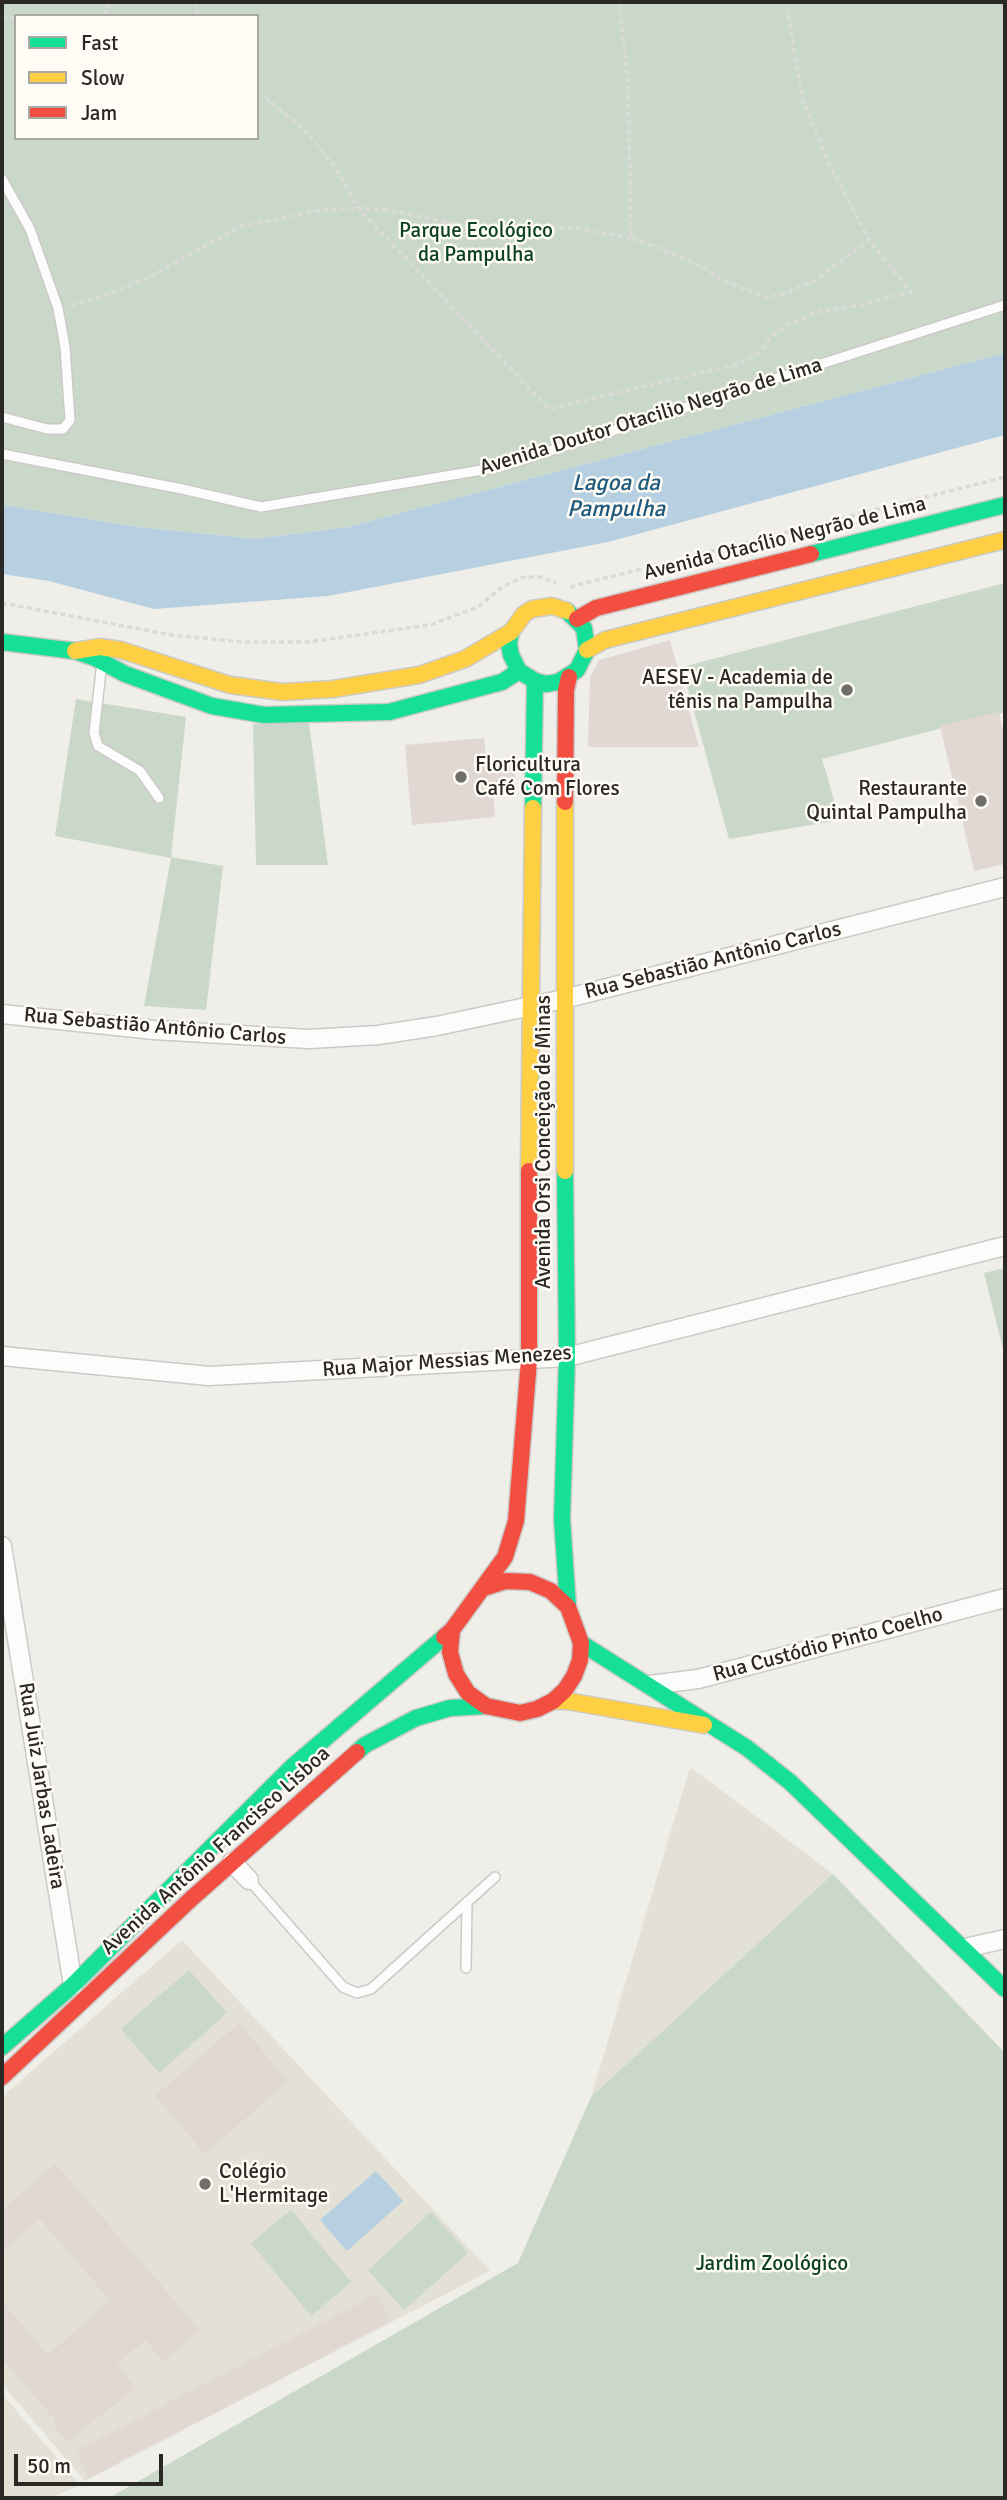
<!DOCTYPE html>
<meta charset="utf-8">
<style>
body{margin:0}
#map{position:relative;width:1007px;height:2500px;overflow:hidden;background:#efeee8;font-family:Signika,sans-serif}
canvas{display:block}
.frame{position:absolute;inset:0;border:4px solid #2a2925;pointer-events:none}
.legend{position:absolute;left:14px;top:14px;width:245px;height:126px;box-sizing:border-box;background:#fffcf5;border:2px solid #aaa8a2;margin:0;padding:9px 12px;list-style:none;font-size:21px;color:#2a2925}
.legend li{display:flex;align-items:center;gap:14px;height:35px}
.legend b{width:35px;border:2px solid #aaa8a2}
.scale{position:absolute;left:14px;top:2454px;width:149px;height:32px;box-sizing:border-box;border:4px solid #2a2925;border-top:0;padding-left:9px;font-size:21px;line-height:24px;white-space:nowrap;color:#2a2925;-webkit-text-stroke:5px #fffcf5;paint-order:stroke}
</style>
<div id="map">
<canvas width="1007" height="2500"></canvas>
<div class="frame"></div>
<ul class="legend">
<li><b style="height:9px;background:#16e098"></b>Fast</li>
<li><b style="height:9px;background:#ffcf43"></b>Slow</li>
<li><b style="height:9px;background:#f24e42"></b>Jam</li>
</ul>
<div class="scale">50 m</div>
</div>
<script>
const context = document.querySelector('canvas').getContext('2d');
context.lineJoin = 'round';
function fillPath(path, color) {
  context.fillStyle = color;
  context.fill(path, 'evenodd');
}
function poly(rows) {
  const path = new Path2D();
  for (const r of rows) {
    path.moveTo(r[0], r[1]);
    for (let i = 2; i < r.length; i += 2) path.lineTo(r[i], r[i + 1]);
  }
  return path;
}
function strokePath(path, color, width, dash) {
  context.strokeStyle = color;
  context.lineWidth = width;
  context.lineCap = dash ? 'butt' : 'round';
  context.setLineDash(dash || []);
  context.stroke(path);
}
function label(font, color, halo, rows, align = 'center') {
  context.font = font + ' Signika,sans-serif';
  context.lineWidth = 5;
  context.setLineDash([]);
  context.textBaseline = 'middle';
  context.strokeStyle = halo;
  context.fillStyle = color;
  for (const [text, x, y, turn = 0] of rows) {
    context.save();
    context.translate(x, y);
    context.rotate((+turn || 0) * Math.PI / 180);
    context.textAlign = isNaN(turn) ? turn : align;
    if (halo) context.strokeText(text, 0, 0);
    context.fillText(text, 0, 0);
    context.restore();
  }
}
fillPath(poly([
 [690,1767,833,1874,591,2097],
 [182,1940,490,2271,85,2481,2,2384,2,2097],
 [2,2394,80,2485,50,2498,2,2498]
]), '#e3e0d5');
fillPath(poly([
 [2,2,1005,2,1005,353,348,527,256,539,138,527,2,505],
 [16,16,257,16,257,138,16,138],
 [1005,583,1005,712,822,759,840,820,729,839,682,667],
 [76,699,186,717,171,857,223,866,206,1010,144,1006,171,858,55,836],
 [309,723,328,865,256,865,253,724],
 [1005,1268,1005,1357,984,1273],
 [833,1874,1005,2053,1005,2498,109,2498,518,2263,591,2097],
 [189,1970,227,2013,159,2073,121,2029],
 [291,2210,351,2282,311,2316,251,2243],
 [431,2212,468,2253,404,2310,368,2270]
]), '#cad8c9');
fillPath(poly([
 [1005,353,1005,435,608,542,328,596,154,609,49,581,2,574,2,505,138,527,256,539,348,527],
 [376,2171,403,2201,347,2251,320,2220]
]), '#b6d0e1');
fillPath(poly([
 [670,640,699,747,588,747,590,677,599,660],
 [999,712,1005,739,1005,864,974,871,940,726],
 [484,738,487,766,514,764,516,788,493,790,495,817,412,825,405,745],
 [239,2023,288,2081,205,2154,155,2096],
 [55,2163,200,2330,164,2361,145,2340,117,2364,136,2388,67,2442,53,2424,56,2421,2,2359,2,2301,48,2355,110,2300,40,2219,2,2252,2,2210],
 [377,2294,391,2321,89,2478,76,2451]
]), '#e1d7d3');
const lane = poly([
 [2,179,30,229,58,308,65,347,70,420,63,429,47,429,2,417],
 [2,454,182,489,261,507,500,467,1005,305],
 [102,662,94,733,98,746,140,771,159,798],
 [249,1880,343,1987,357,1993,371,1989,495,1877],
 [466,1968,467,1902]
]);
const street = poly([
 [2,1014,154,1030,309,1039,378,1035,437,1026,564,999,1005,887],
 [2,1356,209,1376,567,1357,1005,1246],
 [2,1546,73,1985],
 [650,1685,698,1679,1005,1598],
 [232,1862,249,1880],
 [965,1948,1005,1939]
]);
const fast = poly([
 [811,554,1005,505],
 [511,632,509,644,511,655,519,671,535,681,546,684,558,682,577,670,587,650,584,628,567,611],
 [2,642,75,651,95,658,125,674,212,706,264,715,389,712,502,682,519,671],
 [533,808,535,681],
 [565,1171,567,1357,562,1519,568,1607],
 [581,1643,747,1748,790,1782,1005,1989],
 [357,1752,365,1745,416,1718,450,1708,486,1706],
 [2,2047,73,1985,293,1766,444,1637]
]);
const slow = poly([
 [587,650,605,640,1005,540],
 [75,651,99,647,121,650,230,685,283,692,333,689,419,675,465,659,511,632,524,614,532,609,552,606,567,611],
 [565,802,565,1171],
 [529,1171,533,808],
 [553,1701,567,1701,704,1725]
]);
const jam = poly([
 [577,619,596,608,811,554],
 [565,802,566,690,569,677],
 [452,1630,450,1652,456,1674,468,1693,486,1706,520,1713,537,1709,553,1701,565,1690,574,1676,580,1660,581,1643,568,1607,551,1591,530,1582,506,1581,484,1588],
 [444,1637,452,1630,505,1557,516,1521,529,1360,529,1171],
 [2,2077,191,1899,357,1752]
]);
strokePath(lane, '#cbcac6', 12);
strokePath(street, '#cbcac6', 21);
strokePath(fast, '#cbcac6', 19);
strokePath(slow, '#cbcac6', 19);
strokePath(jam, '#cbcac6', 19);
strokePath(poly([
 [195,2,198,16],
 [619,2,628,82,631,238,669,252,703,267,721,280,768,298,786,293,816,280,869,240],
 [105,16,108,2],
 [2,18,16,18],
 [257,95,266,98,304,129,336,168,358,208,549,409,739,364,759,352,773,335,787,325,817,312,861,305,911,292,869,240,829,164,803,101,786,2],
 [71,305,107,295,149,277,239,227,321,210,358,208,387,210,472,227,512,225,575,228,631,238],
 [570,587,1005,477],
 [2,603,172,635,243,642,307,642,430,625,478,607,502,587,524,577,541,577,556,583]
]), '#dbdad8', 3.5, [5, 3.5]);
strokePath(lane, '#fdfcfc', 9);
strokePath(street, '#fdfcfc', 18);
strokePath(fast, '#16e098', 16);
strokePath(slow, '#ffcf43', 16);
strokePath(jam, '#f24e42', 16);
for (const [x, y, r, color] of [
 [847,690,7,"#6f6e69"],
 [461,777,7,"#6f6e69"],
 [981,801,7,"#6f6e69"],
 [205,2184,7,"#6f6e69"]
]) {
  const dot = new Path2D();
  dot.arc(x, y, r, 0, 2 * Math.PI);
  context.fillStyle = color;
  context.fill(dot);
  strokePath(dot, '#fffcf5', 2.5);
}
label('21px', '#0c431e', '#fffcf5', [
 ["Parque Ecológico",476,231],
 ["da Pampulha",476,255],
 ["Jardim Zoológico",772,2264]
]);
label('21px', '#2a2925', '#fffcf5', [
 ["Avenida Doutor Otacilio Negrão de Lima",651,417,-17],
 ["Avenida Otacílio Negrão de Lima",785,539,-14],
 ["Rua Sebastião Antônio Carlos",713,961,-14],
 ["Rua Sebastião Antônio Carlos",155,1027,5],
 ["Avenida Orsi Conceição de Minas",544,1142,-90],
 ["Rua Major Messias Menezes",447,1362,-4],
 ["Rua Custódio Pinto Coelho",828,1645,-15],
 ["Rua Juiz Jarbas Ladeira",41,1786,81],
 ["Avenida Antônio Francisco Lisboa",216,1851,-42]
]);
label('21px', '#2a2925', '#fffcf5', [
 ["AESEV - Academia de",833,678],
 ["tênis na Pampulha",833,702],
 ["Floricultura",475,765,"left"],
 ["Café Com Flores",475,789,"left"],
 ["Restaurante",967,789],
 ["Quintal Pampulha",967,813],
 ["Colégio",219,2172,"left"],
 ["L'Hermitage",219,2196,"left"]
], 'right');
label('italic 23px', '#1f5a7f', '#fffcf5', [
 ["Lagoa da",616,484],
 ["Pampulha",616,510]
]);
</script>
